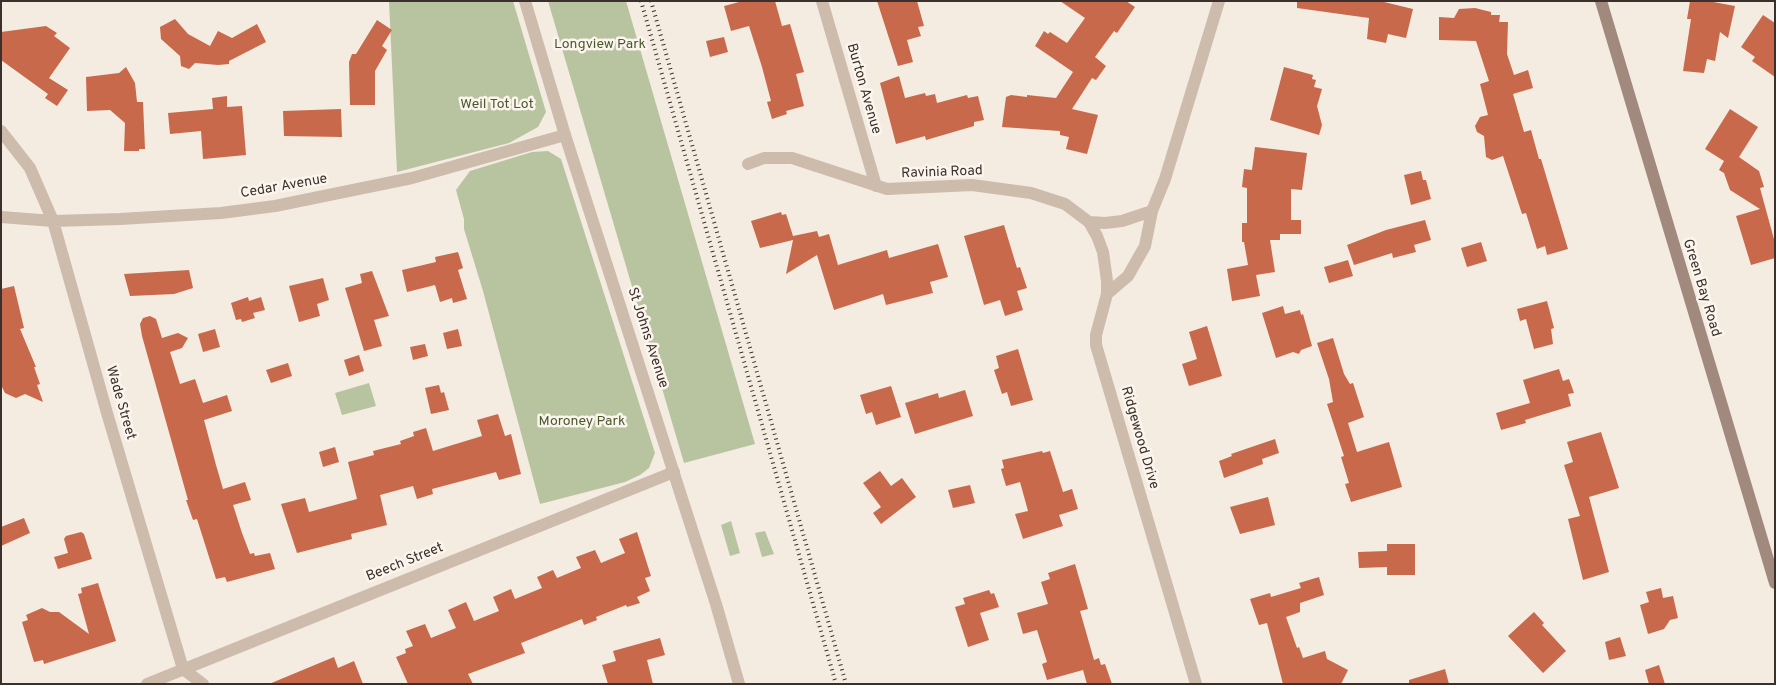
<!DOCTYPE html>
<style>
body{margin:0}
#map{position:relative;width:1776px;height:685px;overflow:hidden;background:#f4ebe1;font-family:Overpass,sans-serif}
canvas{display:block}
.frame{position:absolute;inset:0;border:2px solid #3b302b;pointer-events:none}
</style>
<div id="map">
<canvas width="1776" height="685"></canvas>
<div class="frame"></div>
</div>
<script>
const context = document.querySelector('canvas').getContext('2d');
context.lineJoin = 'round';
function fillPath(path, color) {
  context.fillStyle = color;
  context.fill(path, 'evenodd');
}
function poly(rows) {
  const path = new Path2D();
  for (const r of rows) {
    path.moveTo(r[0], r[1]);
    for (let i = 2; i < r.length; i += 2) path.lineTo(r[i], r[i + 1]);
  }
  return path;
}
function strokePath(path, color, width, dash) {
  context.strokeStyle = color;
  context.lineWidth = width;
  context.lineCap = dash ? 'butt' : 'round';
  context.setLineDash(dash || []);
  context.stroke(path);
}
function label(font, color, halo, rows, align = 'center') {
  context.font = font + ' Overpass,sans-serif';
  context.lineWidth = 5;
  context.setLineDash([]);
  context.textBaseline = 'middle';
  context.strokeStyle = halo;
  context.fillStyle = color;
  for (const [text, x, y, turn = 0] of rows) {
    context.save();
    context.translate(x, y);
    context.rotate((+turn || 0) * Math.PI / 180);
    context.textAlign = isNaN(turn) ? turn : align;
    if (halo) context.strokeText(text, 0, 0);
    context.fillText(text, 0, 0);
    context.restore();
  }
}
fillPath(poly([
 [389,1,513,1,546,112,538,127,509,143,397,172],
 [548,1,626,1,755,444,684,463],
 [548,151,561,159,655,453,649,468,640,475,625,482,540,504,483,291,464,229,464,219,456,190,470,171,532,152],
 [369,383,376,406,342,415,335,393],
 [731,521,740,553,730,556,721,525],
 [765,531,774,554,762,557,755,533]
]), '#b8c4a0');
fillPath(poly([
 [743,1,775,1,782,26,790,24,804,72,796,74,804,106,786,111,787,114,772,119,767,102,771,101,762,67,749,26,731,31,724,6],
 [877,1,917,1,924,26,918,27,921,36,907,40,913,62,898,66],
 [1060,1,1126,1,1135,7,1117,33,1114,31,1095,57,1106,66,1096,80,1092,78,1072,109,1098,115,1087,154,1066,149,1069,137,1060,135,1060,131,1002,127,1006,97,1011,95,1027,97,1027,95,1056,98,1073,72,1035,46,1044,31,1048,34,1050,32,1067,43,1085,18],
 [1297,1,1380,1,1413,9,1406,38,1388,34,1386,43,1367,39,1369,18,1297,8],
 [1690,1,1708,1,1735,6,1728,38,1720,32,1715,61,1707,59,1704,73,1683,71,1691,19,1687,19],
 [1475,8,1491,12,1491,15,1500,15,1499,22,1508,22,1507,54,1514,75,1528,70,1533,88,1513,94,1524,132,1531,130,1539,159,1541,159,1568,249,1547,255,1545,246,1537,249,1526,213,1522,214,1503,156,1492,160,1486,157,1484,136,1477,132,1475,126,1480,117,1488,115,1480,84,1489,81,1476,41,1439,40,1439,17,1454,18,1459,9],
 [1763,15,1775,23,1775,77,1752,61,1755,57,1741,47],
 [175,19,188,34,210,46,218,31,232,38,257,24,266,42,229,61,229,64,218,65,195,63,189,69,181,66,180,56,161,39,160,27],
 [377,20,392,30,382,46,387,50,375,71,375,105,350,105,349,62,352,54,356,54],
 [46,26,57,33,54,36,70,48,49,78,68,90,57,106,45,98,48,94,1,60,1,32],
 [724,37,728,52,710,57,706,41],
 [126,67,135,83,137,102,143,102,145,149,139,149,139,151,124,151,125,123,110,110,87,111,86,77,119,73],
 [1284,67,1313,75,1312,79,1316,80,1314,87,1322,89,1317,106,1322,125,1319,135,1270,120],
 [899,76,905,98,925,93,926,96,935,94,937,103,967,95,968,98,978,96,984,120,974,122,974,126,926,140,925,136,896,144,880,83],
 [227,96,227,107,242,106,246,155,203,159,201,131,170,134,168,113,213,109,212,98],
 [341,109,342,137,284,136,283,111],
 [1730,109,1758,127,1739,157,1759,171,1764,187,1760,188,1775,243,1775,258,1751,265,1736,216,1760,209,1730,190,1724,173,1719,170,1724,161,1705,149],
 [1255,147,1307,153,1302,190,1291,189,1291,220,1301,220,1301,234,1280,234,1280,240,1270,240,1275,272,1256,275,1260,296,1232,301,1227,269,1248,265,1244,242,1242,242,1242,223,1247,223,1247,188,1242,187,1244,169,1252,170],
 [1421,171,1423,180,1426,180,1431,199,1411,205,1404,175],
 [781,212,782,215,786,214,793,236,817,231,819,237,829,234,838,265,887,250,889,258,938,244,948,277,930,282,933,293,886,305,883,294,834,310,817,255,786,274,793,240,760,248,751,221],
 [1425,220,1431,240,1414,245,1416,252,1393,258,1392,253,1354,265,1347,245,1386,230],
 [1004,225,1017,268,1020,267,1027,288,1017,291,1023,310,1005,316,1000,300,984,305,964,236],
 [1481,242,1487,261,1467,267,1461,248],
 [458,252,463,268,458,270,467,299,453,303,452,298,440,302,435,285,407,292,402,270,436,262,435,257],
 [1348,260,1353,276,1329,283,1324,267],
 [189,270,193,288,174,294,130,296,124,274],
 [372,271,389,316,374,320,382,346,364,351,345,288,362,283,360,274],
 [323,278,329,300,317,304,320,316,299,322,289,286],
 [14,286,24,328,20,329,36,367,34,367,40,384,37,385,43,402,25,394,16,398,5,393,1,385,1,289],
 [248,297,249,301,261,297,265,310,253,313,255,318,242,322,241,319,236,320,231,303],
 [1547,301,1554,328,1551,329,1553,344,1534,349,1526,319,1520,321,1517,309],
 [1283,306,1285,314,1300,310,1301,315,1303,314,1312,346,1301,350,1299,354,1293,352,1276,358,1262,313],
 [150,316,156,319,162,338,178,333,188,338,182,348,170,352,180,384,195,379,203,403,227,395,232,411,204,420,216,465,223,489,245,482,251,500,233,505,242,533,250,554,254,553,255,556,270,553,275,569,227,582,225,577,216,579,197,519,193,520,186,500,188,500,142,336,140,324,143,318],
 [1207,326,1222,376,1189,386,1182,364,1197,359,1189,332],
 [215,329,220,347,203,352,198,334],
 [458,329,462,346,447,349,443,333],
 [1333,338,1344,374,1350,384,1353,383,1364,417,1348,423,1357,452,1389,442,1402,487,1351,502,1345,484,1349,483,1341,457,1344,456,1327,404,1333,402,1329,379,1317,343],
 [425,344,428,356,413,360,410,347],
 [1018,349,1033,400,1011,406,1007,392,1002,394,994,370,999,368,996,356],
 [359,355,364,371,349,376,344,360],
 [288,363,292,376,271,383,266,370],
 [1559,369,1563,381,1569,379,1574,393,1568,394,1571,406,1525,420,1526,423,1501,430,1496,413,1530,403,1523,380],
 [439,385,441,393,444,392,449,410,431,414,425,388],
 [891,386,901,417,876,425,872,412,866,414,860,395],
 [965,390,973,416,915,434,905,403,938,393,939,398],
 [498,414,505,436,511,434,521,474,499,480,496,472,432,489,433,494,417,499,413,486,380,495,387,525,351,534,352,539,297,553,281,504,305,498,309,512,357,499,348,462,374,455,373,451,401,444,400,441,414,436,413,432,426,428,433,451,482,436,477,420],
 [1601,432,1619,488,1589,497,1609,572,1583,580,1568,519,1580,516,1564,465,1573,462,1567,442],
 [1275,439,1279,453,1262,459,1263,464,1224,478,1219,461,1232,456,1231,454],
 [335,447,339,462,323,467,319,452],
 [1042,451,1043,453,1050,451,1063,492,1072,489,1078,509,1059,515,1063,526,1023,539,1015,514,1028,511,1020,482,1006,486,1001,469,1004,468,1002,460],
 [880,471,891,486,902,478,916,497,881,524,873,513,881,507,863,483],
 [970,485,975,503,953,508,948,490],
 [1268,497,1275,525,1240,534,1230,507],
 [24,518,30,533,1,546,1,527],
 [81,532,84,534,92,559,58,569,54,557,68,553,64,539,66,536],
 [637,532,651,576,645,578,650,591,637,597,640,603,627,607,626,605,596,617,597,620,584,625,582,619,521,643,525,653,468,674,473,684,408,684,396,657,406,653,405,649,413,646,406,631,425,624,431,638,456,628,448,610,466,602,474,621,499,611,493,597,511,589,515,599,542,588,537,577,553,570,557,578,581,568,576,557,595,550,601,563,625,553,619,539],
 [1387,544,1415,544,1415,575,1387,575,1387,567,1359,568,1358,552,1387,551],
 [1075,564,1088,609,1080,611,1094,660,1099,658,1101,665,1105,664,1112,684,1087,684,1083,670,1047,680,1042,664,1047,662,1037,630,1023,634,1017,613,1048,604,1041,582,1050,579,1048,573],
 [1319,577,1324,595,1300,603,1300,612,1286,617,1297,648,1299,647,1303,658,1325,651,1327,659,1348,670,1341,684,1283,684,1267,623,1259,625,1250,599,1270,593,1271,597,1301,588,1299,583],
 [98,583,116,641,44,664,43,660,34,662,22,622,28,620,26,615,42,608,50,612,59,612,89,634,78,594,82,593,81,588],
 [1661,588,1663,598,1673,596,1678,618,1670,620,1664,629,1648,634,1640,605,1649,602,1646,592],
 [989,590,991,594,994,593,999,607,980,613,989,640,968,647,955,607,965,604,963,598],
 [1534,612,1544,623,1542,625,1566,651,1543,673,1508,636],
 [1620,637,1626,656,1609,660,1605,642],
 [660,638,665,655,647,660,653,684,608,684,602,665,616,661,613,651],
 [334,657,338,668,354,661,363,684,269,684],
 [1659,665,1665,684,1649,684,1645,670],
 [1445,669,1449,684,1409,684,1409,680]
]), '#c8694b');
strokePath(poly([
 [822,1,876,186],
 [1,131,30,168,53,221,107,413,183,669,203,684],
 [748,164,764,158,792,158,887,189,972,185,1031,193,1065,204,1089,222,1097,236,1103,252,1107,281,1107,294],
 [1,217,53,221,120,219,221,213,275,206,412,178,565,135],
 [1089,222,1105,223,1122,221,1152,211],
 [147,684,674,472],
 [1196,684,1096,345,1096,335,1107,294,1128,276,1145,246,1152,211,1165,179,1219,1]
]), '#cdbbac', 12);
strokePath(poly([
 [525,1,565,135,716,604,739,684]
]), '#cdbbac', 12);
strokePath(poly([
 [1601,1,1775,583]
]), '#a18a7d', 12);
strokePath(poly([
 [641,1,836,684],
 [651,1,846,684]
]), '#3b302b', 4, [1, 4]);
label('14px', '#4a5a2e', '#fbf5ee', [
 ["Longview Park",600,45],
 ["Weil Tot Lot",497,105],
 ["Moroney Park",582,422]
]);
label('14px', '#3b302b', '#fbf5ee', [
 ["Burton Avenue",863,89,74],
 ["Ravinia Road",942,173,-2],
 ["Cedar Avenue",284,187,-10],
 ["Green Bay Road",1701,288,73],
 ["St Johns Avenue",647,338,72],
 ["Wade Street",120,403,74],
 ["Ridgewood Drive",1139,438,74],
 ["Beech Street",405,563,-22]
]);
</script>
